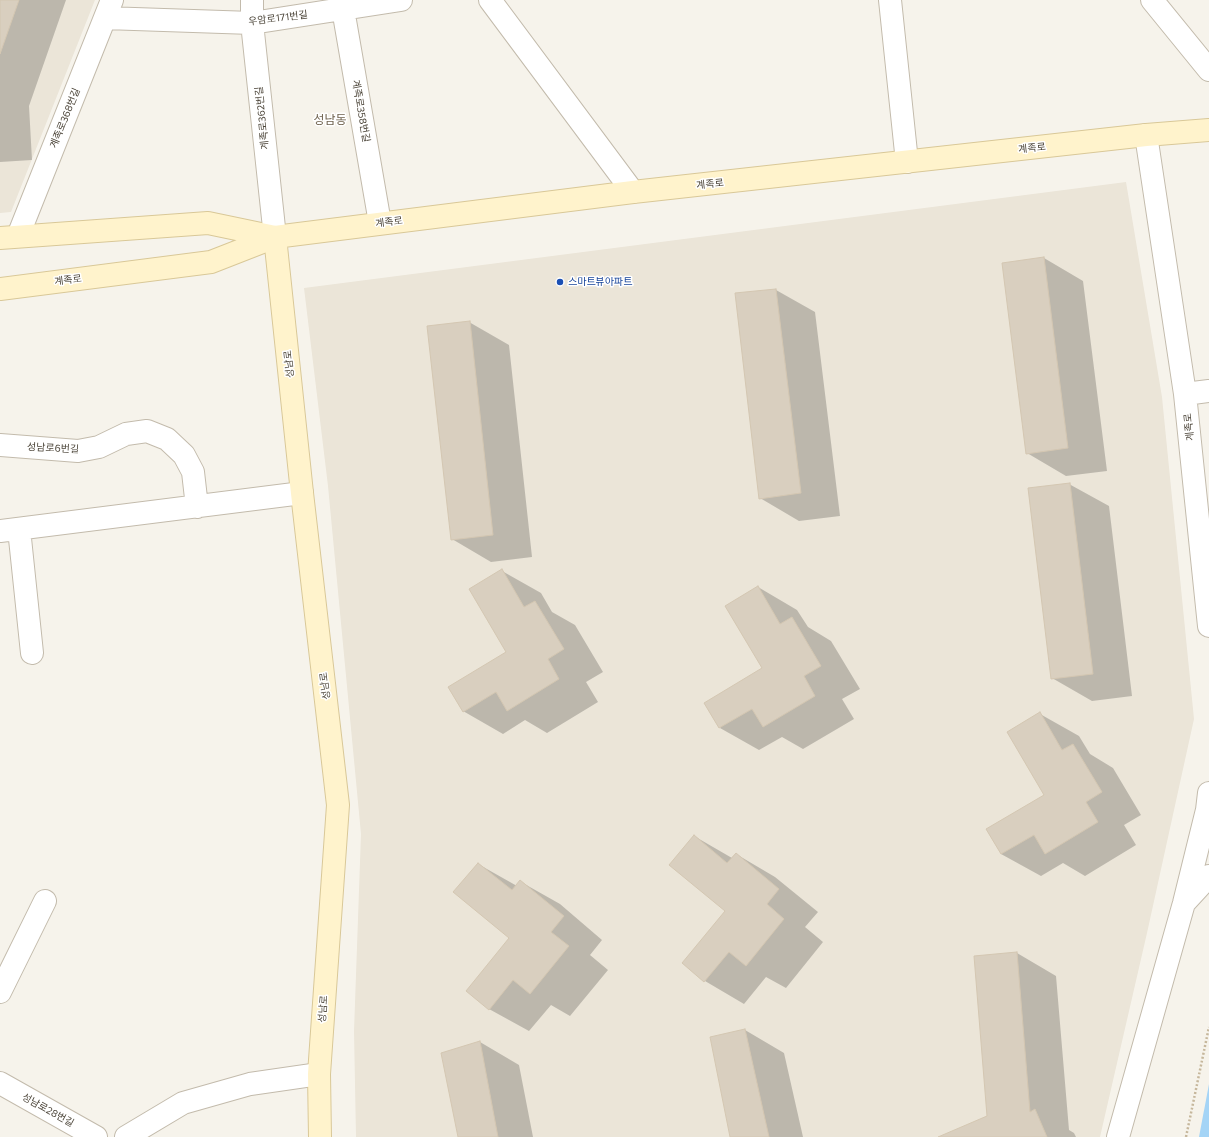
<!DOCTYPE html>
<meta charset="utf-8">
<style>
body{margin:0}
canvas{display:block;background:#f6f3eb}
</style>
<canvas width="1209" height="1137"></canvas>
<script>
const context = document.querySelector('canvas').getContext('2d');
context.lineJoin = 'round';
function fillPath(path, color) {
  context.fillStyle = color;
  context.fill(path, 'evenodd');
}
function poly(rows) {
  const path = new Path2D();
  for (const r of rows) {
    path.moveTo(r[0], r[1]);
    for (let i = 2; i < r.length; i += 2) path.lineTo(r[i], r[i + 1]);
  }
  return path;
}
function strokePath(path, color, width, dash) {
  context.strokeStyle = color;
  context.lineWidth = width;
  context.lineCap = dash ? 'butt' : 'round';
  context.setLineDash(dash || []);
  context.stroke(path);
}
function label(font, color, halo, rows, align = 'center') {
  context.font = font + ' Commissioner,"Noto Sans KR",sans-serif';
  context.lineWidth = 3;
  context.setLineDash([]);
  context.textBaseline = 'middle';
  context.strokeStyle = halo;
  context.fillStyle = color;
  for (const [text, x, y, turn = 0] of rows) {
    context.save();
    context.translate(x, y);
    context.rotate((+turn || 0) * Math.PI / 180);
    context.textAlign = isNaN(turn) ? turn : align;
    if (halo) context.strokeText(text, 0, 0);
    context.fillText(text, 0, 0);
    context.restore();
  }
}
fillPath(poly([
 [0,0,95,0,11,212,0,213],
 [1126,182,1162,397,1194,719,1147,933,1100,1137,356,1137,354,1031,361,834,328,486,304,288]
]), '#ebe5d8');
fillPath(poly([
 [1209,1084,1209,1137,1199,1137]
]), '#a4d4f6');
fillPath(poly([
 [0,0,66,0,29,106,32,160,0,162],
 [1044,258,1083,281,1107,471,1066,476,1027,453],
 [776,290,815,312,840,516,799,521,760,498,736,294],
 [469,322,509,345,532,557,491,562,452,539],
 [1069,484,1109,506,1132,696,1092,701,1052,678],
 [502,571,541,593,552,612,575,625,603,672,586,682,598,702,547,733,525,720,503,734,463,711,507,652],
 [758,587,797,610,808,627,831,641,860,689,842,699,854,719,803,749,782,737,759,750,720,728,763,668],
 [1040,714,1079,736,1090,754,1113,768,1141,815,1124,825,1136,845,1085,876,1063,863,1041,876,1001,854,1045,795],
 [694,836,732,858,736,854,775,877,818,912,805,927,823,942,786,988,766,977,744,1004,705,981,726,911],
 [478,864,517,886,521,882,560,904,602,940,590,955,608,970,570,1016,551,1005,529,1031,489,1009,511,938],
 [1017,953,1056,976,1069,1130,1074,1133,1076,1137,941,1137,988,1116],
 [745,1030,784,1053,803,1137,731,1137],
 [480,1042,519,1065,533,1137,459,1137]
]), '#0003');
const building = poly([
 [0,0,19,0,0,54,0,0],
 [1044,257,1068,448,1026,454,1002,263,1044,257],
 [776,289,801,493,759,499,735,293,776,289],
 [470,321,493,535,451,540,427,326,470,321],
 [1070,483,1093,674,1051,679,1028,488,1070,483],
 [502,569,524,607,535,601,564,649,548,659,559,679,507,711,496,692,463,712,448,687,506,652,469,589,502,569],
 [758,586,780,624,792,617,821,666,804,676,815,696,763,727,752,709,719,728,704,703,762,668,725,606,758,586],
 [1040,712,1062,750,1073,744,1102,792,1086,802,1098,822,1045,854,1034,835,1001,854,986,829,1044,795,1007,732,1040,712],
 [694,835,727,863,736,853,779,889,767,904,784,919,746,966,729,952,704,982,682,963,725,911,669,865,694,835],
 [478,863,512,890,520,880,564,916,551,932,569,946,530,994,513,980,489,1010,466,991,509,938,453,892,478,863],
 [1017,952,1030,1112,1035,1109,1047,1137,938,1137,987,1116,974,956,1017,952],
 [745,1029,769,1137,730,1137,710,1037,745,1029],
 [480,1041,498,1137,458,1137,441,1053,480,1041]
]);
fillPath(building, '#d9cfbf');
strokePath(building, '#d4c7b2', 1);
const minor = poly([
 [252,0,252,23,275,237],
 [347,0,343,9,380,223],
 [490,0,633,192],
 [890,0,907,162],
 [1152,0,1209,70],
 [105,18,252,23,401,0],
 [1146,135,1185,394,1209,626],
 [18,236,112,0],
 [1185,394,1209,391],
 [0,445,78,451,99,447,126,434,147,431,167,439,184,455,193,472,197,507],
 [19,529,32,653],
 [0,531,302,493],
 [1185,902,1209,876],
 [0,992,45,901],
 [0,1083,96,1137],
 [126,1137,183,1103,250,1084,319,1074],
 [1118,1137,1184,903,1207,810,1209,793]
]);
const secondary = poly([
 [275,237,302,493,338,805,319,1074,320,1137],
 [0,238,208,223,275,237],
 [0,289,211,262,275,237,633,192,1146,135,1209,130]
]);
strokePath(minor, '#c3bbac', 24);
strokePath(secondary, '#d9c898', 24);
strokePath(poly([
 [1186,1137,1209,1027]
]), '#c6b79c', 2.5, [2, 2]);
strokePath(minor, '#fff', 22);
strokePath(secondary, '#fff3cc', 22);
for (const [x, y, r, color] of [
 [560,282,4,"#1a4fb4"]
]) {
  const dot = new Path2D();
  dot.arc(x, y, r, 0, 2 * Math.PI);
  context.fillStyle = color;
  context.fill(dot);
  strokePath(dot, '#fff', 1.5);
}
label('10px', '#4b4438', '#fff', [
 ["우암로171번길",278,18,-7],
 ["계족로358번길",361,111,80],
 ["계족로368번길",65,118,-68],
 ["계족로362번길",262,118,-96],
 ["계족로",1032,148,-6],
 ["계족로",710,184,-6],
 ["계족로",389,222,-7],
 ["계족로",68,280,-7],
 ["성남로",289,364,-96],
 ["계족로",1189,427,-96],
 ["성남로6번길",53,448,3],
 ["성남로",325,686,-97],
 ["성남로",323,1009,-86],
 ["성남로28번길",48,1110,29]
]);
label('10px', '#164399', '#fff', [
 ["스마트뷰아파트",568,282]
], 'left');
label('12px', '#6f624e', '#fff', [
 ["성남동",330,120]
]);
</script>
